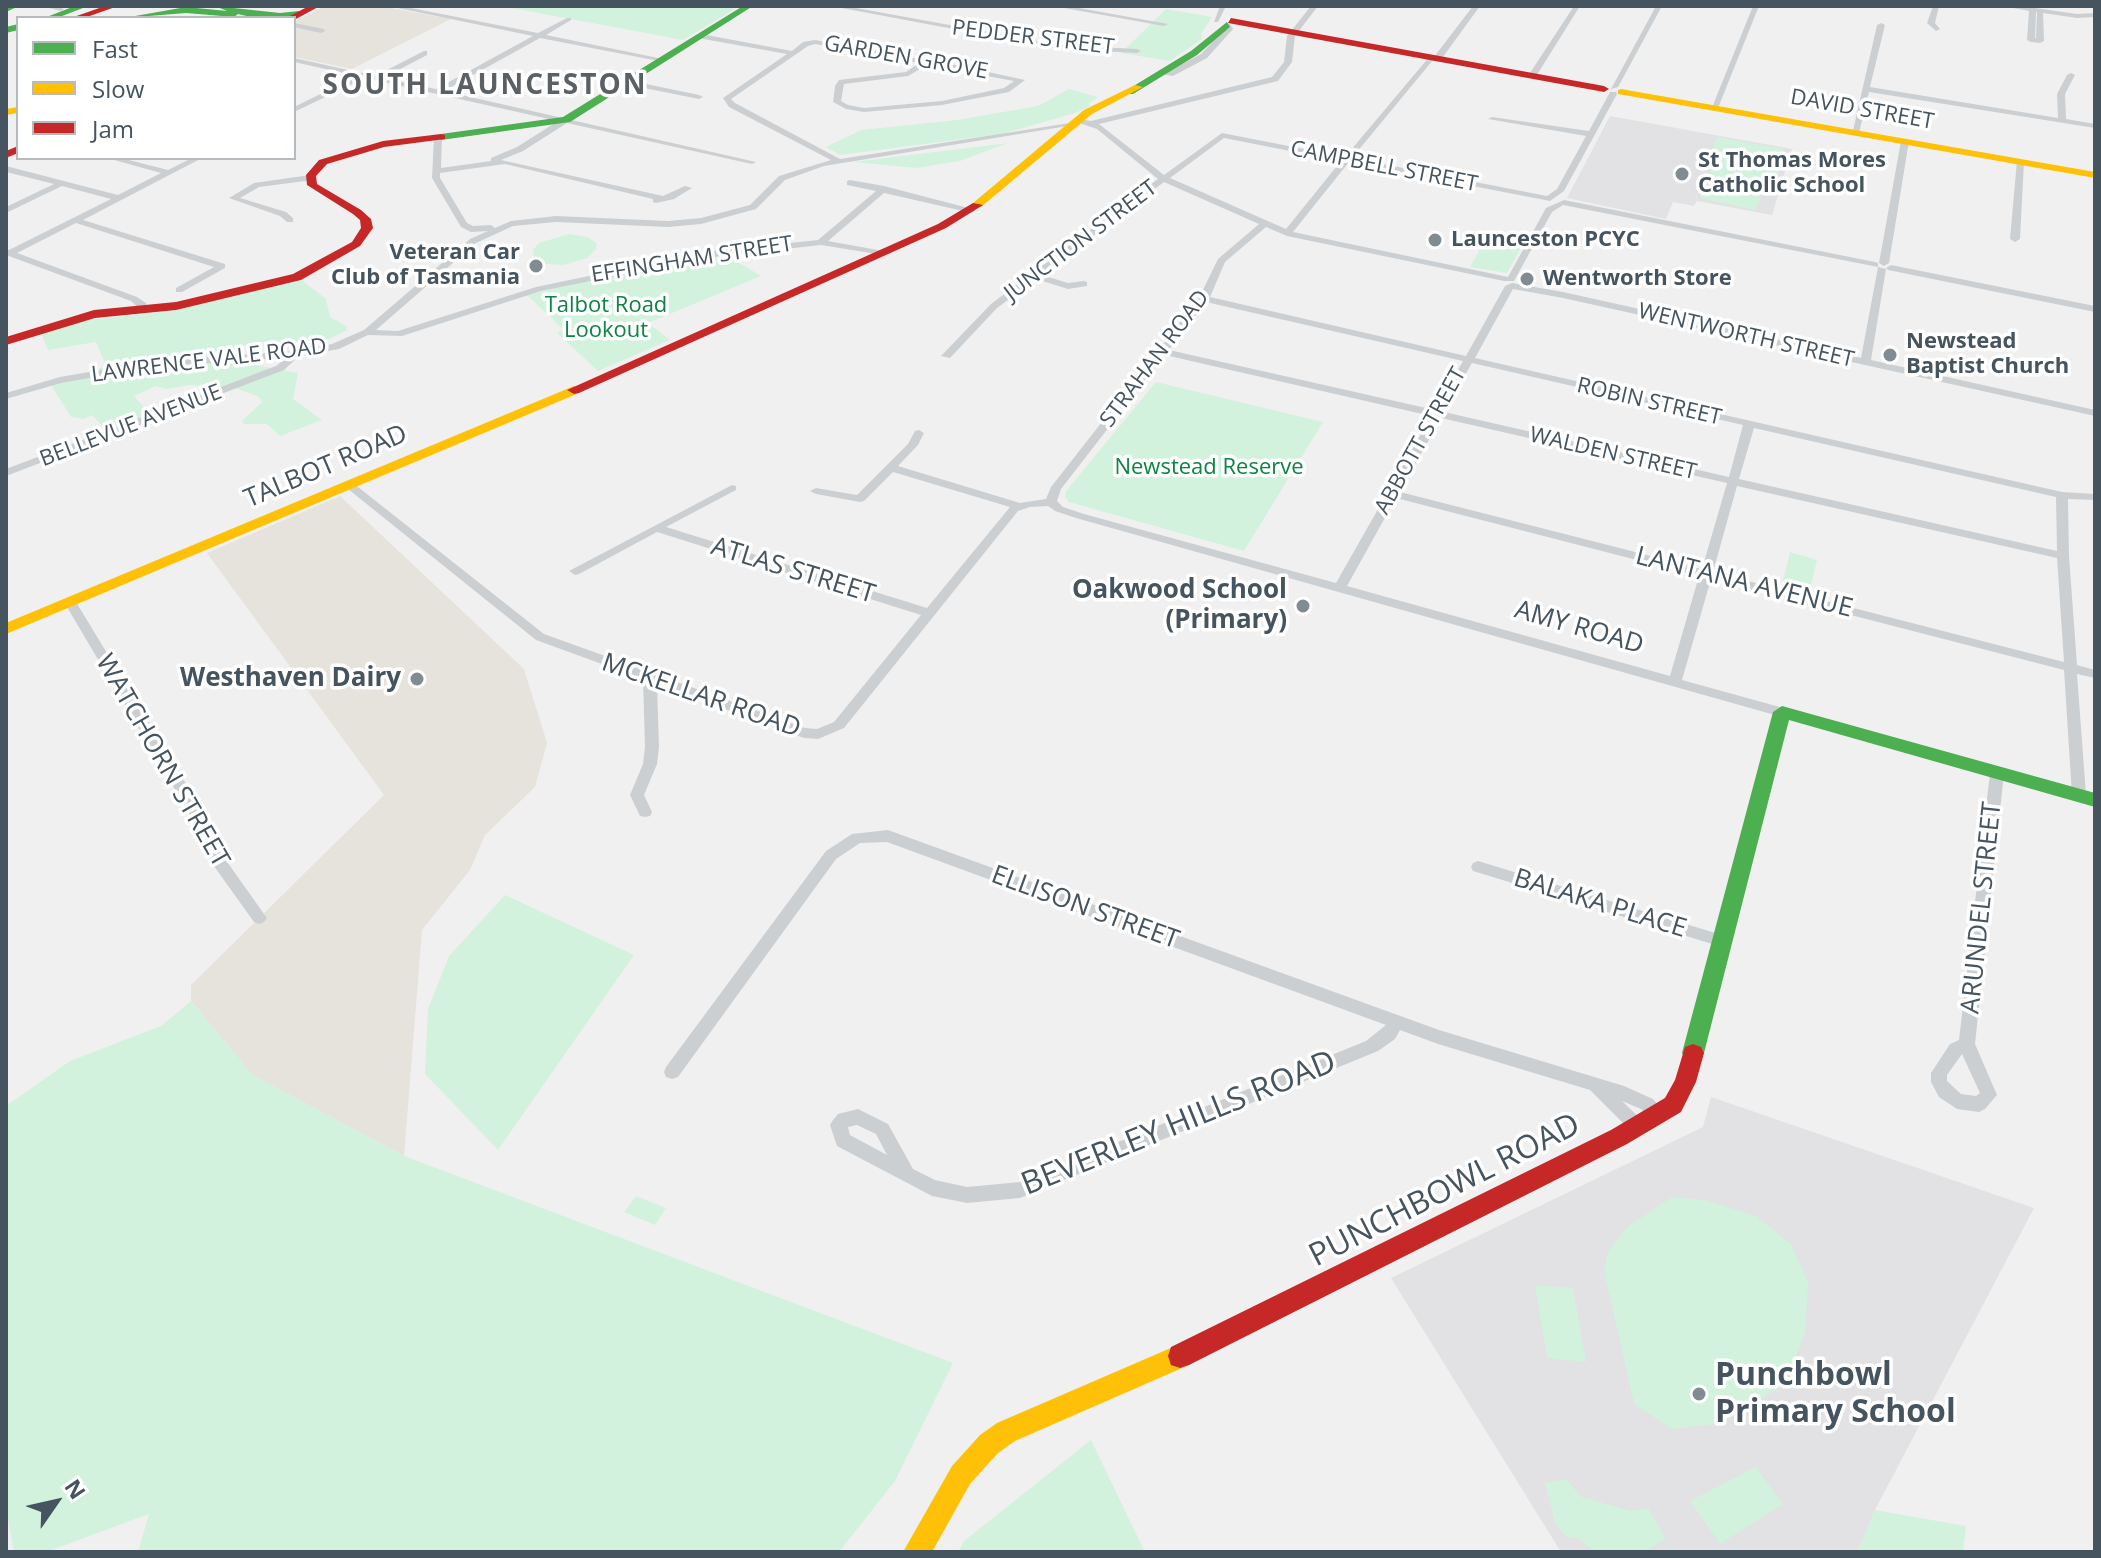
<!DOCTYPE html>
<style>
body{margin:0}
#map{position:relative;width:2101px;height:1558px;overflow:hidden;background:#f1f0f0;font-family:"Open Sans",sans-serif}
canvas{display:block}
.frame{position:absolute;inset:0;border:8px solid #45545f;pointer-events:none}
.legend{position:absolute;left:16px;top:16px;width:280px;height:144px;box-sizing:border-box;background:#fff;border:2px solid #b5bbbf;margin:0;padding:10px 14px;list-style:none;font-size:24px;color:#45545f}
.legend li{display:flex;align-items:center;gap:16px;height:40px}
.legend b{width:40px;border:2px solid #b5bbbf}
.north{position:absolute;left:16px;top:1462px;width:80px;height:80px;-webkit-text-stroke:6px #fff;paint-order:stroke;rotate:56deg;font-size:22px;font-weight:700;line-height:32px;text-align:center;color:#45545f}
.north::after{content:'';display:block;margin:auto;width:28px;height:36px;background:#45545f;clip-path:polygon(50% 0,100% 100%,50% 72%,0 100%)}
</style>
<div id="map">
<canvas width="2101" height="1558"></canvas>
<div class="frame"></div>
<ul class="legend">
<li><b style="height:10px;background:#4caf50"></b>Fast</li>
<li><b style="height:10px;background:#ffc107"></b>Slow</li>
<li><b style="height:10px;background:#c62828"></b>Jam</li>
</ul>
<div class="north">N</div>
</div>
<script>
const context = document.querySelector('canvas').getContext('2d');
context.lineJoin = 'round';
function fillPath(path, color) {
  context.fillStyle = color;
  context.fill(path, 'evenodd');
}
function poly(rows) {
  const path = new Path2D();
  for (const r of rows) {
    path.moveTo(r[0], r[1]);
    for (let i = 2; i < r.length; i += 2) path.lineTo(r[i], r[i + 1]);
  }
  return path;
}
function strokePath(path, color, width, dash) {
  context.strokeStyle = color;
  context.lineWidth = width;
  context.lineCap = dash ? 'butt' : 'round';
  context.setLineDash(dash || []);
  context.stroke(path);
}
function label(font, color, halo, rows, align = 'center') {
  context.font = font + ' "Open Sans",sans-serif';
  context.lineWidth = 7;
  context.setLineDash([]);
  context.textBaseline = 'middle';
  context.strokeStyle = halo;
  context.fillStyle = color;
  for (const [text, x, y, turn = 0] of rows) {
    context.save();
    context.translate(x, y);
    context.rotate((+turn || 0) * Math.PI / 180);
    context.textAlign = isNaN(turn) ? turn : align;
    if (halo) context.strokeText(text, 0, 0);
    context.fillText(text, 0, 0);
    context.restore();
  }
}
fillPath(poly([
 [325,6,393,6,390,8,451,19,352,69,294,57,294,22],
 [340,496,524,669,547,743,535,787,485,835,470,870,422,930,404,1156,252,1075,191,1001,191,985,384,795,207,553]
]), '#e6e3dd');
fillPath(poly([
 [1610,116,1792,149,1772,215,1697,201,1694,206,1673,202,1666,219,1567,198],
 [1711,1097,2034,1208,1875,1510,1858,1552,1561,1552,1391,1278,1703,1127]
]), '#e2e1e3');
fillPath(poly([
 [501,6,721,6,735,9,683,40],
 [1166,9,1212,17,1201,34,1202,39,1170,61,1121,53],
 [1069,89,1098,97,1088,104,1091,106,1075,113,1002,134,840,155,826,147,861,130,957,120,1038,106],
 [1717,137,1784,149,1777,178,1767,195,1708,183,1712,175,1705,165],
 [1008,143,960,161,916,168,853,162],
 [1706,185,1723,189,1761,197,1755,210,1700,198],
 [1474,232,1524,243,1507,273,1470,267,1486,239,1471,235],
 [569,234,588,237,597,244,596,249,587,258,564,265,546,264,534,258,533,250,539,243],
 [727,256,761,276,648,323,670,340,598,371,557,333,564,330,527,295,585,280,705,257],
 [303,281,326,299,330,317,346,326,347,330,323,342,263,342,235,347,225,353,255,365,298,373,293,399,322,420,280,436,267,424,244,424,242,421,262,402,259,397,235,388,190,385,166,389,156,386,134,396,150,414,107,431,92,415,84,419,71,417,51,385,106,366,96,342,48,350,40,331,95,319,154,313],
 [1156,382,1323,422,1244,551,1069,502,1065,497,1066,491],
 [1790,552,1817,560,1809,593,1782,585],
 [505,895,634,955,498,1150,425,1074,428,1009,449,956],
 [191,1001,253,1075,404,1156,953,1363,895,1481,839,1552,138,1552,149,1514,46,1552,14,1552,6,1508,6,1106,70,1061,161,1026],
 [636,1196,666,1208,655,1225,624,1212],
 [1672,1197,1705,1200,1756,1216,1791,1244,1808,1282,1805,1333,1786,1383,1723,1423,1672,1429,1634,1404,1604,1271,1608,1252,1627,1227],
 [1535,1285,1573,1288,1586,1362,1547,1358],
 [1091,1440,1145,1552,958,1552,964,1541],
 [1756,1467,1783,1504,1720,1544,1690,1501],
 [1566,1479,1582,1497,1631,1511,1648,1508,1666,1538,1645,1552,1595,1552,1577,1538,1567,1537,1555,1524,1545,1483],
 [1875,1510,1966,1526,1963,1552,1858,1552]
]), '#d2f2dd');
fillPath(poly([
 [42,6,56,6,64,9,61,11,42,6],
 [388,6,401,6,538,33,567,18,571,18,571,20,546,35,668,60,664,62,540,38,444,91,756,162,752,164,567,123,523,151,501,160,663,196,685,186,692,188,674,199,656,203,653,202,653,199,505,164,440,173,440,178,467,223,473,226,491,225,495,228,511,221,556,216,668,221,701,218,750,205,779,176,831,160,729,107,723,98,787,54,698,38,701,34,792,51,803,42,815,40,925,60,928,59,1025,80,1009,92,942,105,864,112,846,109,833,102,835,86,839,80,906,72,919,63,815,44,808,46,731,99,735,103,840,159,1070,123,1074,125,824,166,785,180,756,209,701,224,668,227,556,222,513,226,476,243,376,330,398,331,536,287,704,252,818,240,876,191,847,185,847,181,850,180,884,186,976,210,972,213,884,193,828,241,883,251,883,255,821,245,704,258,541,291,402,336,368,335,339,349,299,356,284,370,6,476,6,469,276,366,286,358,152,367,61,383,6,399,6,393,60,377,152,361,296,351,332,344,364,330,470,239,488,231,471,232,461,227,432,178,434,137,438,135,442,137,441,168,491,161,491,158,517,147,558,121,365,78,294,112,294,107,357,76,294,62,294,58,375,76,424,51,427,51,427,55,383,78,436,89,533,36,388,6],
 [927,65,1014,81,1004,88,942,101,864,108,848,105,841,101,844,84,908,76,927,65],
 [831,6,845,6,1060,45,1137,49,1141,51,1137,53,1060,49,831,6],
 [1053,6,1068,6,1168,24,1164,26,1053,6],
 [1220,6,1226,6,1218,22,1214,22,1220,6],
 [1311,6,1318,6,1295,36,1292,62,1278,81,1099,124,1164,175,1222,133,1345,157,1430,56,1434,58,1433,60,1352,158,1547,196,1557,189,1586,136,1488,119,1492,117,1589,131,1610,92,1616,92,1617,94,1564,191,1550,201,1349,162,1293,232,1508,277,1546,208,1564,200,1875,262,1878,263,1878,267,1886,269,1871,360,2095,410,2095,416,1563,298,1513,289,1475,358,2062,492,2095,494,2095,500,2068,499,2069,556,2077,665,2095,670,2095,678,2077,674,2086,795,2084,799,2079,800,2072,795,2064,670,1711,579,1682,680,1787,709,1789,712,1787,715,1782,717,1076,518,1055,511,1048,506,1030,507,1018,511,844,728,818,739,804,738,657,684,659,747,657,764,644,795,652,812,650,816,645,817,640,816,630,795,643,764,645,747,643,679,536,640,343,485,345,483,353,483,544,634,805,728,817,729,834,722,921,615,657,532,579,574,575,575,569,571,732,485,736,486,736,490,666,527,927,608,1010,507,893,472,864,501,860,502,816,494,810,491,816,488,857,495,908,444,915,431,919,430,924,433,918,445,898,466,1020,503,1046,499,1051,487,1199,298,1218,259,1259,224,1164,182,1042,275,1068,283,1084,281,1087,282,1087,286,1068,289,1036,279,997,308,950,358,941,356,991,304,1158,179,1097,129,1079,123,1079,119,1091,121,1272,77,1284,62,1287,36,1311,6],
 [1224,138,1341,161,1286,229,1170,178,1224,138],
 [1563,205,1878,267,1861,358,1563,292,1512,283,1505,286,1466,356,1210,297,1225,262,1266,227,1287,236,1504,281,1514,281,1552,212,1563,205],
 [1206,302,1463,361,1435,410,1169,350,1206,302],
 [1165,355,1431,416,1336,583,1084,514,1063,507,1057,501,1061,489,1165,355],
 [1472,363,1743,425,1729,477,1444,412,1472,363],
 [1441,418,1727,483,1702,569,1400,492,1441,418],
 [1754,428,2056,497,2057,551,1739,479,1754,428],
 [1737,486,2057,558,2064,662,1713,572,1737,486],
 [1396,498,1699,576,1670,676,1347,586,1396,498],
 [1473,6,1480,6,1440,61,1434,61,1434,57,1473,6],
 [1574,6,1580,6,1535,78,1529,78,1528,76,1574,6],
 [1656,6,1662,6,1618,87,1611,89,1656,6],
 [1753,6,1759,6,1718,108,1711,110,1753,6],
 [1793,6,1816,6,1813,8,1793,6],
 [1933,6,1939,6,1935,23,1940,29,1936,31,1927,23,1933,6],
 [2003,6,2021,6,2077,14,2095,13,2095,17,2077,18,2043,13,2044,41,2040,43,2031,42,2027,40,2029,11,2003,6],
 [2036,12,2037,12,2036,38,2035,38,2036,12],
 [294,23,324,29,325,31,321,33,294,27,294,23],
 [1881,23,1885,25,1870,87,2058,118,2057,94,2067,75,2071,73,2075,75,2065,94,2066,119,2095,124,2095,128,1869,92,1859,133,1852,135,1877,25,1881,23],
 [1226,24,1230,24,1233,29,1207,58,1173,76,1160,74,1160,70,1169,71,1201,54,1225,29,1226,24],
 [627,80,699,95,703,97,699,99,624,84,624,80,627,80],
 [1905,139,1909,141,1889,263,1884,266,1879,263,1901,141,1905,139],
 [107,158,121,158,168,170,192,158,202,158,83,220,225,264,225,268,182,292,176,292,176,288,214,267,76,223,17,253,137,297,146,303,148,309,143,312,131,301,6,255,6,249,9,250,111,199,62,186,6,213,6,207,54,184,6,172,6,166,118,195,161,173,107,158],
 [2017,160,2024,162,2020,239,2015,242,2010,239,2017,160],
 [310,175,314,178,313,180,259,187,240,198,286,212,293,218,293,222,287,222,280,216,229,198,254,183,310,175],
 [1891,265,2095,306,2095,312,1888,270,1886,268,1891,265],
 [70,598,76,602,202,810,218,849,264,914,267,918,264,922,259,924,254,922,206,855,190,815,64,602,70,598],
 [1997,768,2004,773,1975,1044,1997,1095,1985,1109,1979,1112,1957,1109,1939,1097,1931,1082,1931,1073,1950,1044,1959,1040,1990,773,1997,768],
 [1962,1054,1980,1093,1976,1096,1961,1094,1947,1081,1947,1075,1962,1054],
 [888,830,1439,1030,1624,1086,1653,1099,1668,1116,1665,1121,1659,1124,1653,1121,1641,1109,1622,1101,1644,1122,1647,1127,1644,1132,1638,1135,1632,1132,1590,1090,1438,1044,1400,1030,1395,1039,1378,1051,1020,1198,967,1203,932,1196,837,1146,830,1125,833,1120,838,1114,858,1109,888,1124,913,1169,935,1180,967,1187,1020,1182,1366,1041,1386,1025,887,842,860,843,836,859,678,1077,672,1079,666,1077,664,1072,666,1067,826,851,852,834,888,830],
 [857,1125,876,1134,887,1155,850,1135,848,1127,857,1125],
 [1478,861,1722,935,1727,937,1730,941,1727,945,1722,947,1473,871,1471,867,1473,863,1478,861]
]), '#cccfd1');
fillPath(poly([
 [6,6,19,6,6,12,6,6],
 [75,6,88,6,57,18,44,18,75,6],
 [215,6,280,13,299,11,303,14,286,18,255,18,238,14,234,17,186,13,124,18,186,7,227,11,215,6],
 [743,6,753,6,570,122,441,140,436,137,441,134,563,117,743,6],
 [1227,22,1230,27,1197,55,1133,94,1127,94,1127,90,1191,51,1227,22],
 [18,24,18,30,6,33,6,27,18,24],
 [1782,706,2095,793,2095,807,1789,720,1704,1053,1701,1059,1693,1062,1685,1059,1682,1053,1773,712,1782,706]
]), '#4caf50');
fillPath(poly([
 [1135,85,1143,87,1092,114,981,207,973,207,973,203,1084,110,1135,85],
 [1621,89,2095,172,2095,178,1618,94,1618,90,1621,89],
 [18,107,18,113,6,115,6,109,18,107],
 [574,386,581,390,579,393,6,634,6,623,574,386],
 [1180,1344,1189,1347,1192,1356,1189,1365,1015,1441,998,1453,970,1484,932,1552,903,1552,952,1466,980,1435,997,1423,1180,1344]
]), '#ffc107');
fillPath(poly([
 [105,6,118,6,84,18,71,18,105,6],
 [309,6,320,6,294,20,286,18,309,6],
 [1231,18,1604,86,1609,89,1604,92,1228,23,1231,18],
 [441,134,445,135,445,139,384,147,327,164,316,176,317,184,361,210,371,219,373,228,360,246,301,280,176,310,95,318,6,345,6,337,94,310,176,302,293,274,352,242,361,228,360,220,353,214,307,185,306,175,319,160,383,141,441,134],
 [18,146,18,153,6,158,6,151,18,146],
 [973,203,983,205,946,228,579,393,574,394,567,390,938,224,973,203],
 [1693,1044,1701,1047,1704,1053,1696,1082,1681,1112,1627,1144,1189,1365,1180,1368,1171,1365,1168,1356,1171,1347,1611,1130,1665,1098,1675,1080,1685,1047,1693,1044]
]), '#c62828');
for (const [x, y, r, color] of [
 [1682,174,8,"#818b92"],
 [1435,240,8,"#818b92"],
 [536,266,8,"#818b92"],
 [1527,279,8,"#818b92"],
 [1890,355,8,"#818b92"],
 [1303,606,8,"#818b92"],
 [417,679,8,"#818b92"],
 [1699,1394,8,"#818b92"]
]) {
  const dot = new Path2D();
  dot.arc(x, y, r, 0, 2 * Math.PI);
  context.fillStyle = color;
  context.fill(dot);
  strokePath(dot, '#fff', 3);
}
label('22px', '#45545f', '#fff', [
 ["PEDDER STREET",1033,38,7],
 ["GARDEN GROVE",906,58,10],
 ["DAVID STREET",1862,110,10],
 ["CAMPBELL STREET",1384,167,11],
 ["JUNCTION STREET",1081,241,-37],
 ["EFFINGHAM STREET",692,260,-9],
 ["WENTWORTH STREET",1746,336,13],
 ["STRAHAN ROAD",1155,359,-53],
 ["LAWRENCE VALE ROAD",209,361,-7],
 ["ROBIN STREET",1649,402,13],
 ["BELLEVUE AVENUE",131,426,-21],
 ["ABBOTT STREET",1421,441,-61],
 ["WALDEN STREET",1613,454,13]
]);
label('bold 22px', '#45545f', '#fff', [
 ["St Thomas Mores",1698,161],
 ["Catholic School",1698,186],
 ["Launceston PCYC",1451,240],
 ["Veteran Car",520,253,"right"],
 ["Club of Tasmania",520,278,"right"],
 ["Wentworth Store",1543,279],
 ["Newstead",1906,342],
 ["Baptist Church",1906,367]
], 'left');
label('22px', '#0c8443', '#fff', [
 ["Talbot Road",606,306],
 ["Lookout",606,331],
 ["Newstead Reserve",1209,468]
]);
label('26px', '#45545f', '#fff', [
 ["TALBOT ROAD",326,467,-23],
 ["ATLAS STREET",793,571,17],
 ["LANTANA AVENUE",1744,583,14],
 ["AMY ROAD",1579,628,16],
 ["MCKELLAR ROAD",701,696,19],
 ["WATCHORN STREET",162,761,60],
 ["BALAKA PLACE",1600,904,17],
 ["ELLISON STREET",1085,908,20],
 ["ARUNDEL STREET",1982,908,-84]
]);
label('bold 26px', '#45545f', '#fff', [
 ["Oakwood School",1287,591],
 ["(Primary)",1287,621],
 ["Westhaven Dairy",401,679]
], 'right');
context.letterSpacing = '2px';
label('bold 28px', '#5b6065', '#fff', [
 ["SOUTH LAUNCESTON",485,86]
]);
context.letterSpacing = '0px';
label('32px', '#45545f', '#fff', [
 ["BEVERLEY HILLS ROAD",1179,1124,-22],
 ["PUNCHBOWL ROAD",1445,1191,-27]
]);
label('bold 32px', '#45545f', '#fff', [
 ["Punchbowl",1715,1376],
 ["Primary School",1715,1413]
], 'left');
</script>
